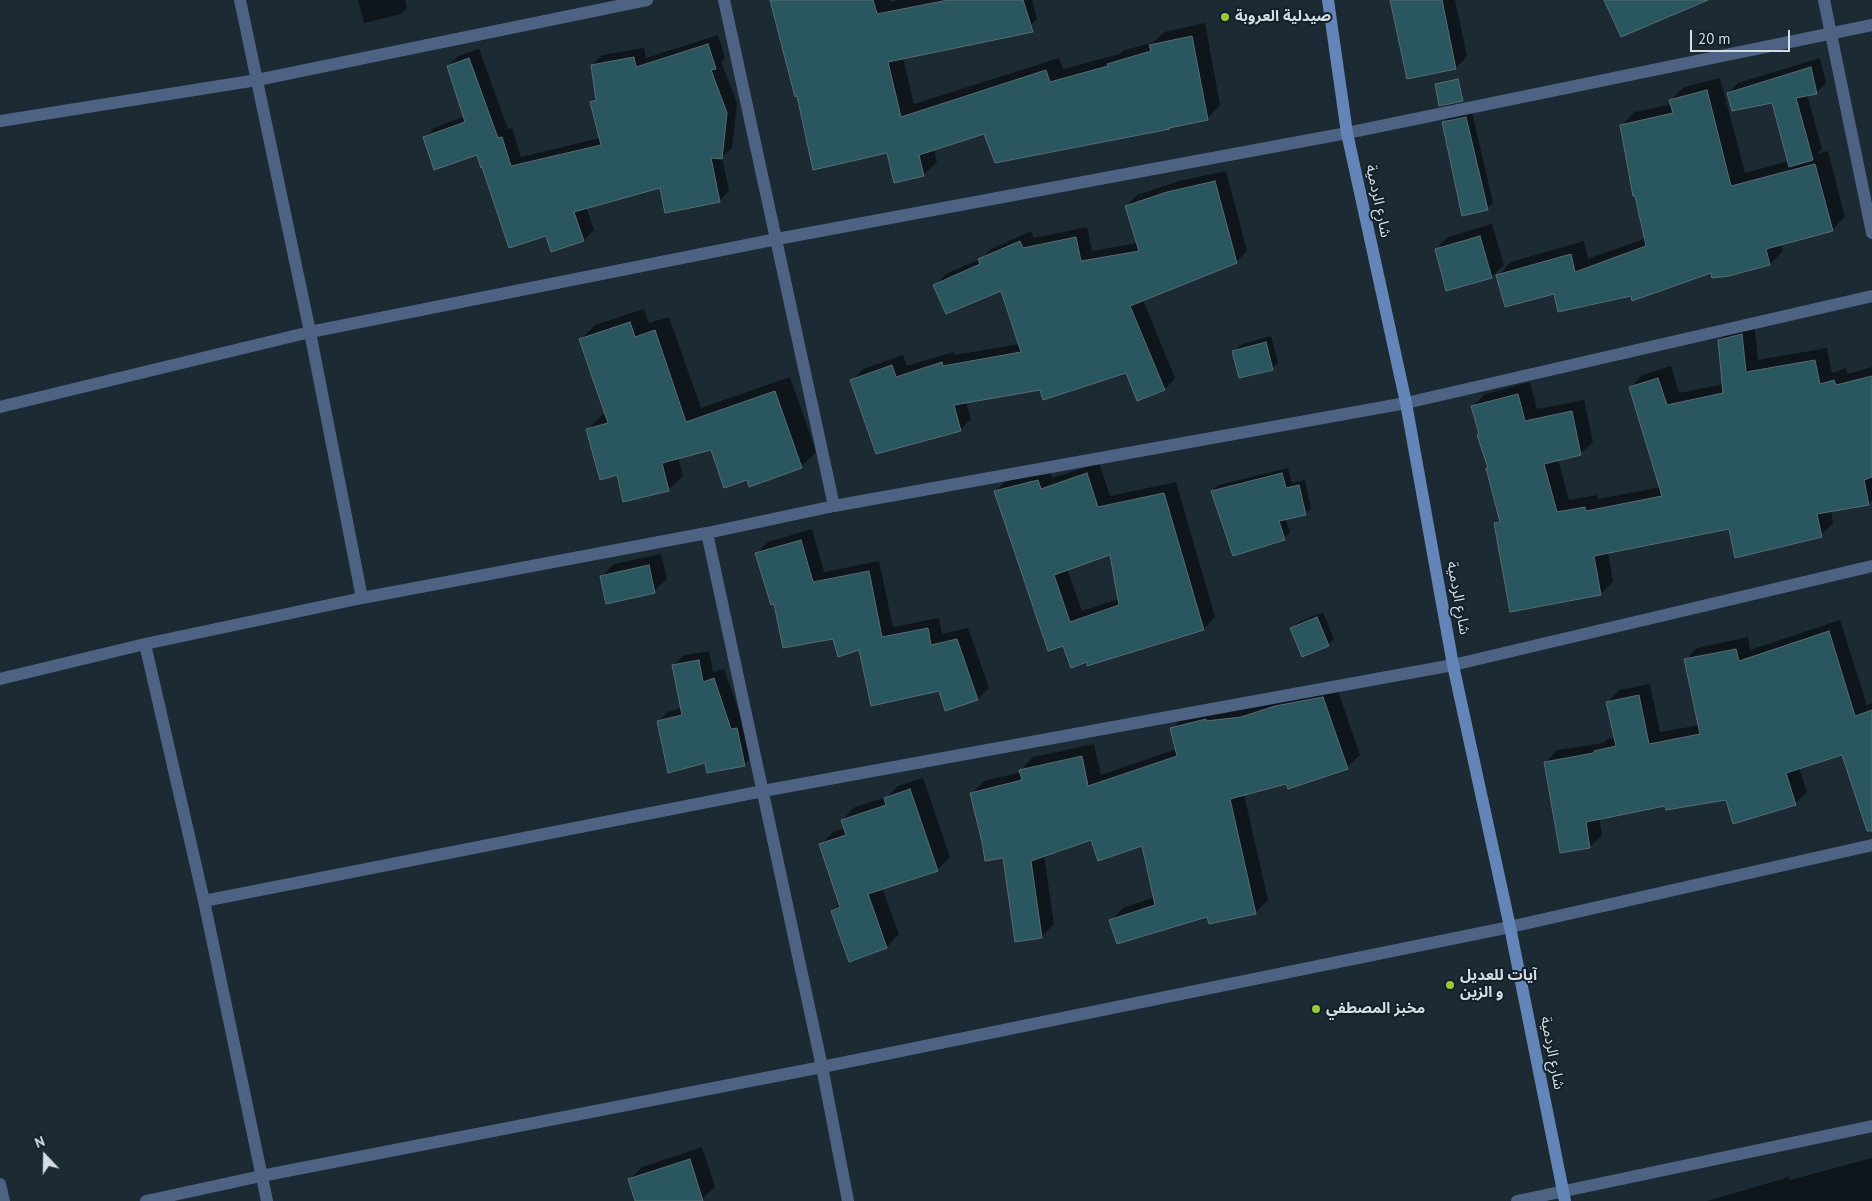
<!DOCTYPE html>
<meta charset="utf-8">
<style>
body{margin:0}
#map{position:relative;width:1872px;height:1201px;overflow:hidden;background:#1c2a33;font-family:"PT Sans",sans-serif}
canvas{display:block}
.north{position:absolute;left:20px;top:1131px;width:50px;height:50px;-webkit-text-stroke:4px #122029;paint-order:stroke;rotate:339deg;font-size:14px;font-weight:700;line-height:20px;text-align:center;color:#d5dee4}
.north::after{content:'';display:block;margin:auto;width:18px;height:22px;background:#d5dee4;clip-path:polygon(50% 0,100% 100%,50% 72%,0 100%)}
.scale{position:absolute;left:1690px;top:30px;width:100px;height:22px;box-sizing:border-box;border:2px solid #d5dee4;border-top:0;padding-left:6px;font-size:15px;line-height:18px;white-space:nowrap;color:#d5dee4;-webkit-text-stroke:4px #122029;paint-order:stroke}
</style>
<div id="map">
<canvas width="1872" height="1201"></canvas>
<div class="north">N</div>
<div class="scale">20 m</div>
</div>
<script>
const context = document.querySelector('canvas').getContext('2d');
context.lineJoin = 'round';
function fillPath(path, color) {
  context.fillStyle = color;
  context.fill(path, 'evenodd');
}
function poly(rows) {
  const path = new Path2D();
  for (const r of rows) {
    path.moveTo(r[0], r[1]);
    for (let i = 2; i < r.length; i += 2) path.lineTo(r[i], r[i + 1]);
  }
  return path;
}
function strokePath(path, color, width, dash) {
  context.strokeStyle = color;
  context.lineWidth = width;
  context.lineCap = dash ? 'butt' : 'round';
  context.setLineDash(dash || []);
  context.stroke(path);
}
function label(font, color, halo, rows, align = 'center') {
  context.font = font + ' "PT Sans","Noto Sans Arabic",sans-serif';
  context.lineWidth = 4;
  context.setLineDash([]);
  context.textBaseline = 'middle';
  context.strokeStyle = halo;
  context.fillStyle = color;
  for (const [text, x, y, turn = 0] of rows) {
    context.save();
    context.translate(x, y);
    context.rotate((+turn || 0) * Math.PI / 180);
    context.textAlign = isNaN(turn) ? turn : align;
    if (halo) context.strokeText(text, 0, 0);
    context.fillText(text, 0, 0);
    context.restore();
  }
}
fillPath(poly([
 [358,0,405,0,407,8,401,14,364,23],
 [771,0,890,0,891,2,899,0,1032,0,1037,19,1023,32,903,58,914,104,1059,58,1063,69,1120,54,1122,51,1154,42,1164,32,1205,23,1220,105,1207,119,1171,126,1169,128,985,132,934,149,937,162,923,175,798,95],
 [1392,0,1455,0,1467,56,1456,68,1408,78],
 [718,35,725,58,721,62,737,103,732,148,722,157,729,191,719,201,661,187,586,207,594,230,584,240,552,250,547,234,477,153,424,138,434,128,465,116,448,66,458,56,479,49,508,129,512,128,521,157,600,138,591,102,597,96,592,65,602,55,644,48,646,58],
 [1820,58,1826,83,1816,93,1807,94,1822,149,1817,154,1828,151,1845,217,1832,230,1781,244,1783,251,1770,264,1712,271,1631,295,1555,292,1498,276,1511,262,1584,241,1588,259,1646,238,1621,126,1635,112,1672,104,1671,100,1684,87,1720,78,1745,173,1789,161,1773,101,1729,93,1738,83],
 [1472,112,1493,203,1487,209,1444,122,1450,116],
 [1226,171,1247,251,1236,262,1143,300,1175,378,1165,389,1126,371,1041,389,966,402,971,419,960,430,852,380,863,369,903,355,907,366,953,352,954,355,1020,344,1001,289,935,285,946,274,980,259,991,249,1031,231,1034,238,1087,227,1092,251,1138,243,1126,206,1137,195,1179,181],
 [1492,224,1504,265,1491,277,1436,249,1448,237],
 [644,309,649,323,669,317,701,408,790,377,816,452,801,467,748,479,712,448,678,457,683,476,668,490,618,474,588,430,602,415,606,414,580,340,595,325],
 [1754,323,1758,360,1827,348,1832,373,1846,368,1848,374,1872,367,1872,500,1869,504,1831,511,1833,523,1821,535,1730,528,1608,552,1613,582,1600,594,1495,524,1501,518,1472,407,1485,394,1530,382,1537,409,1584,400,1593,442,1580,454,1558,459,1569,500,1597,495,1598,499,1661,487,1630,388,1642,375,1671,366,1679,393,1724,384,1719,340,1732,328],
 [1271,336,1278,363,1272,369,1234,351,1240,345],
 [1099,463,1110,496,1176,482,1215,617,1204,629,1088,664,995,491,1007,480,1050,469,1052,478],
 [1111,554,1119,599,1082,611,1067,569],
 [1288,468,1292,483,1305,480,1311,508,1306,514,1285,518,1290,532,1284,538,1212,491,1218,485],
 [812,529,824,572,879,561,893,627,939,618,942,634,968,628,989,688,978,699,946,709,940,689,833,637,775,603,757,553,768,542],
 [661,554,667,579,654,591,601,577,614,564],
 [1323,612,1334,639,1328,645,1291,629,1297,623],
 [1840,620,1867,705,1872,703,1872,761,1842,754,1799,767,1807,792,1796,803,1734,823,1727,798,1666,805,1599,818,1602,835,1590,847,1561,852,1546,762,1557,750,1604,743,1607,739,1616,738,1608,702,1619,690,1650,684,1660,732,1699,725,1686,660,1697,648,1748,637,1750,650],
 [709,651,713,672,724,669,754,754,744,765,706,762,658,722,668,712,682,708,674,665,684,655],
 [1336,685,1360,755,1347,767,1244,794,1268,900,1255,913,1111,920,1123,908,1155,897,1143,844,1092,838,1044,855,1054,924,1041,937,1004,857,971,794,984,781,1021,772,1021,770,1033,757,1094,744,1101,775,1177,749,1172,729,1184,716],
 [923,778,950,857,937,870,882,888,899,934,887,947,850,960,832,911,840,903,821,845,833,832,845,828,842,820,855,807,887,797,898,786],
 [702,1147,715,1187,702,1199,698,1201,637,1201,630,1179,642,1167],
 [1872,1158,1872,1201,1707,1201,1789,1177,1790,1180]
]), '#0007');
const building = poly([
 [770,0,873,0,877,14,948,0,1023,0,1033,32,888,62,901,117,1046,70,1050,82,1108,66,1107,64,1151,51,1149,45,1192,36,1208,120,1169,128,1170,129,995,163,984,134,919,155,924,176,894,183,887,153,813,170,797,96,795,97,770,0],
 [1390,0,1442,0,1456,69,1407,79,1390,0],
 [1604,0,1708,0,1621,37,1604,0],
 [708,44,716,69,711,70,727,113,722,159,711,158,720,202,665,213,660,188,574,212,584,241,551,252,546,236,509,248,482,167,481,168,477,155,434,170,423,137,465,122,447,66,469,58,498,138,502,137,511,166,601,145,590,102,596,100,591,65,634,57,636,67,708,44],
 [1811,67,1817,94,1796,98,1813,160,1789,167,1772,103,1732,111,1727,93,1811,67],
 [1458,79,1463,101,1439,106,1435,84,1458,79],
 [1707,90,1731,186,1815,164,1833,231,1766,249,1770,265,1729,276,1712,278,1711,273,1632,301,1631,296,1558,312,1554,294,1505,307,1496,275,1571,254,1575,272,1646,246,1635,196,1633,196,1620,125,1673,113,1669,100,1707,90],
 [1466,117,1488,210,1462,216,1442,122,1466,117],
 [1215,181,1237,263,1130,306,1165,390,1137,401,1126,373,1043,400,1040,390,954,405,961,431,876,454,850,380,892,365,896,377,942,362,943,366,1021,352,1001,291,946,314,933,285,980,264,978,259,1020,241,1023,248,1076,237,1081,261,1139,251,1125,206,1167,192,1215,181],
 [1480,236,1492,278,1446,291,1435,249,1480,236],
 [630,322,635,337,655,330,686,422,775,391,802,468,749,487,747,480,724,488,711,450,662,463,669,491,623,502,617,475,600,480,586,429,608,423,579,339,630,322],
 [1742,334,1746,372,1815,360,1820,384,1834,380,1836,385,1872,376,1872,477,1864,480,1869,505,1817,514,1822,537,1735,558,1729,529,1594,556,1601,595,1510,612,1494,523,1500,522,1486,468,1488,468,1477,435,1479,434,1471,406,1518,394,1525,421,1572,411,1581,455,1544,464,1557,512,1585,507,1586,511,1662,496,1629,387,1658,378,1667,405,1723,393,1718,340,1742,334],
 [1266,342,1273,370,1239,378,1232,351,1266,342],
 [1087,473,1098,507,1164,493,1204,630,1087,666,1087,662,1071,668,1063,646,1048,651,994,491,1038,480,1041,489,1087,473],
 [1110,555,1119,605,1070,622,1054,575,1110,555],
 [1282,473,1286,488,1299,485,1306,515,1279,521,1285,540,1233,556,1211,491,1282,473],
 [801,540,813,582,869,571,882,637,928,628,931,645,957,639,978,700,945,711,939,691,871,706,859,650,838,657,833,639,783,648,774,604,771,605,755,553,801,540],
 [649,565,655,593,606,604,600,576,649,565],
 [1317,617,1329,646,1302,657,1290,628,1317,617],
 [1829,631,1855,716,1872,710,1872,831,1867,831,1842,755,1786,773,1796,805,1733,824,1726,800,1666,810,1665,806,1586,822,1590,848,1560,853,1544,762,1594,753,1594,751,1616,746,1606,702,1639,695,1649,744,1700,734,1684,659,1736,649,1739,661,1829,631],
 [699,660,703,682,714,678,731,729,737,728,745,766,707,773,705,763,668,773,657,721,682,715,672,665,699,660],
 [1323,697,1348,769,1288,789,1286,784,1230,799,1256,914,1209,924,1207,917,1117,944,1109,920,1155,905,1142,846,1098,861,1091,840,1031,861,1042,938,1015,942,1003,858,985,861,982,842,970,793,1022,780,1019,770,1082,756,1088,786,1177,756,1170,728,1206,719,1206,721,1241,717,1275,706,1323,697],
 [910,789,938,871,868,894,887,948,849,962,831,911,840,907,819,844,846,835,841,820,886,805,884,798,910,789],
 [690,1159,703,1201,635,1201,628,1179,690,1159]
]);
fillPath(building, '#2a5660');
strokePath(building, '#586c72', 1);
strokePath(poly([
 [240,0,310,332,362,598],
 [724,0,834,506],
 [1824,0,1872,233],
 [0,121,257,80,647,0],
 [0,407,310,332,777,239,1347,133,1872,25],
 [707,533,822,1067,848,1201],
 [145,644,204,901,267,1201],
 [0,679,145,644,362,598,707,533,834,506,1406,403,1872,296],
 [204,901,763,791,1453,665,1872,566],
 [0,1184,4,1201],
 [146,1201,261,1176,822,1067,1510,927,1872,845],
 [1517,1201,1872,1126]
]), '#4e6384', 12);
strokePath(poly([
 [1328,0,1347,133,1406,403,1453,665,1510,927,1565,1201]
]), '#6385b8', 12);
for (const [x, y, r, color] of [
 [1225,17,5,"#98cb37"],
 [1450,985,5,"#98cb37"],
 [1316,1009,5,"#98cb37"]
]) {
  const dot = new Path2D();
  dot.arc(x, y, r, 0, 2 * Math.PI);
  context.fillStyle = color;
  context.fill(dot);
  strokePath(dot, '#122029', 2);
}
label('bold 15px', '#d5dee4', '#122029', [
 ["صيدلية العروبة",1235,17],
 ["آيات للعديل",1460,976],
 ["و الزين",1460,993],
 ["مخبز المصطفي",1326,1009]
], 'left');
label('15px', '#d5dee4', '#122029', [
 ["شارع الردمية",1378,201,78],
 ["شارع الردمية",1458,598,80],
 ["شارع الردمية",1552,1053,79]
]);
</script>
